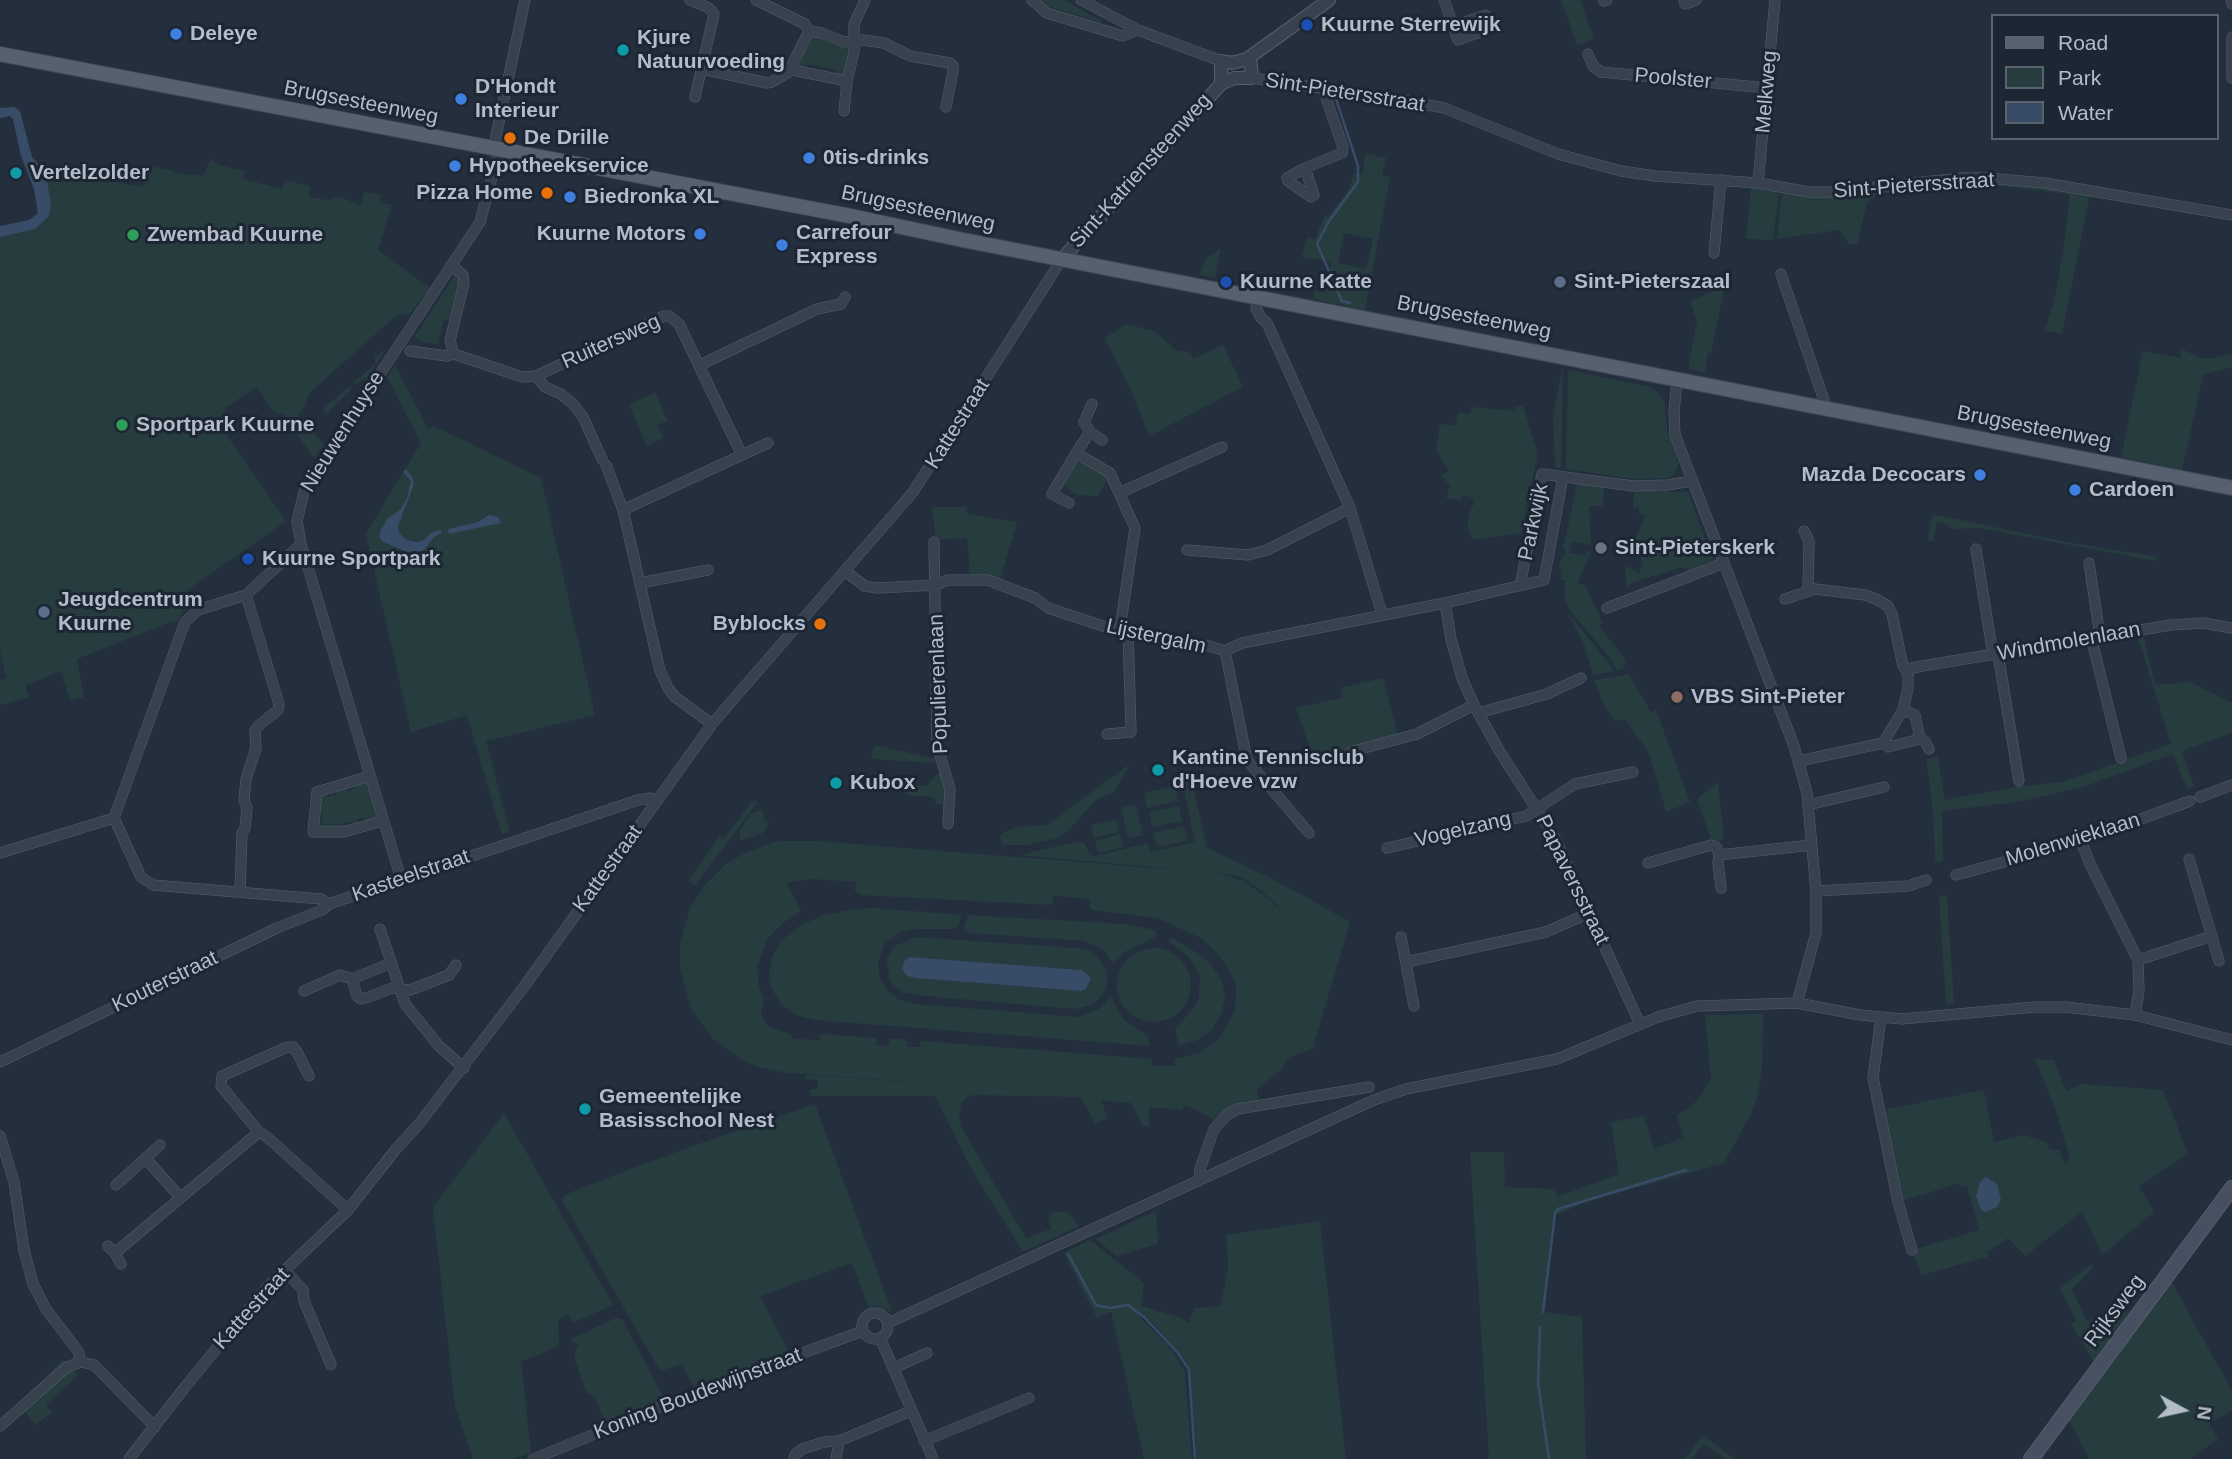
<!DOCTYPE html>
<style>
body{margin:0}
#map{position:relative;width:2232px;height:1459px;overflow:hidden;background:#242f3e;font-family:Arial,sans-serif}
canvas{display:block}
.legend{position:absolute;left:1991px;top:14px;width:228px;height:126px;box-sizing:border-box;background:#1d2633;border:2px solid #59626f;margin:0;padding:9px 12px;list-style:none;font-size:21px;color:#b4bcc9}
.legend li{display:flex;align-items:center;gap:14px;height:35px}
.legend b{width:35px;border:2px solid #59626f}
.north{position:absolute;left:2148px;top:1375px;width:70px;height:70px;-webkit-text-stroke:5px #1d2633;paint-order:stroke;rotate:98deg;font-size:19px;font-weight:700;line-height:28px;text-align:center;color:#b4bcc9}
.north::after{content:'';display:block;margin:auto;width:24px;height:32px;background:#b4bcc9;clip-path:polygon(50% 0,100% 100%,50% 72%,0 100%)}
</style>
<div id="map">
<canvas width="2232" height="1459"></canvas>
<ul class="legend">
<li><b style="height:9px;background:#56606e"></b>Road</li>
<li><b style="height:19px;background:#263c3f"></b>Park</li>
<li><b style="height:19px;background:#394c67"></b>Water</li>
</ul>
<div class="north">N</div>
</div>
<script>
const context = document.querySelector('canvas').getContext('2d');
context.lineJoin = 'round';
function fillPath(path, color) {
  context.fillStyle = color;
  context.fill(path, 'evenodd');
}
function poly(rows) {
  const path = new Path2D();
  for (const r of rows) {
    if (r.length === 3) {
      path.moveTo(r[0] + r[2], r[1]);
      path.arc(r[0], r[1], r[2], 0, 2 * Math.PI);
      continue;
    }
    path.moveTo(r[0], r[1]);
    for (let i = 2; i < r.length; i += 2) path.lineTo(r[i], r[i + 1]);
  }
  return path;
}
function strokePath(path, color, width, dash) {
  context.strokeStyle = color;
  context.lineWidth = width;
  context.lineCap = dash ? 'butt' : 'round';
  context.setLineDash(dash || []);
  context.stroke(path);
}
function label(font, color, halo, rows, align = 'center') {
  context.font = font + ' Arial,sans-serif';
  context.lineWidth = 6;
  context.setLineDash([]);
  context.textBaseline = 'middle';
  context.strokeStyle = halo;
  context.fillStyle = color;
  for (const [text, x, y, turn = 0] of rows) {
    context.save();
    context.translate(x, y);
    context.rotate((+turn || 0) * Math.PI / 180);
    context.textAlign = isNaN(turn) ? turn : align;
    if (halo) context.strokeText(text, 0, 0);
    context.fillText(text, 0, 0);
    context.restore();
  }
}
fillPath(poly([
 [1042,0,1065,0,1106,24,1048,6],
 [1561,0,1580,0,1594,39,1577,45],
 [817,35,846,46,849,50,847,69,842,77,836,77,837,70,806,64,804,70,798,65,810,38],
 [1365,153,1386,158,1382,176,1390,177,1365,310,1313,299,1315,291,1326,292,1331,262,1302,257,1307,237,1315,239,1326,214,1329,216,1349,189,1354,173,1363,175],
 [1344,233,1373,239,1366,269,1338,263],
 [211,159,219,165,244,171,243,179,282,189,285,180,310,186,309,197,328,200,336,197,343,198,361,206,364,192,381,195,380,203,392,205,378,250,430,288,408,316,398,314,308,394,305,407,298,414,324,445,314,458,283,414,274,412,256,387,224,409,227,415,224,418,226,422,225,433,286,521,175,599,183,611,178,621,173,621,77,659,84,697,70,701,61,671,25,685,29,697,0,705,0,680,6,678,0,650,0,237,35,229,46,172,42,168,143,187,150,166,174,171,174,173,203,176],
 [1996,180,2090,193,2062,334,2045,330,2054,300,2063,254,2070,196,2067,194,1976,183,1882,194,1870,199,1867,203,1857,244,1849,244,1839,230,1777,239,1782,192],
 [1751,187,1779,191,1773,240,1746,239],
 [1221,248,1215,278,1200,275,1205,259],
 [455,275,460,283,451,321,444,320,438,345,420,341,415,336],
 [1725,286,1711,353,1708,353,1705,372,1688,369,1697,321,1690,301],
 [1126,324,1154,331,1176,350,1191,353,1193,359,1223,345,1243,387,1149,436,1131,391,1105,338],
 [386,349,368,378,350,386,352,389,326,414,323,409,375,364,375,356],
 [2182,349,2198,357,2208,359,2232,354,2232,367,2203,375,2182,470,2121,457,2143,351,2180,358],
 [395,365,429,430,432,426,436,427,541,478,595,715,486,741,510,833,507,832,502,835,467,715,411,732,366,534,421,443,387,377],
 [1562,369,1563,369,1561,468,1555,467,1553,417],
 [1568,370,1650,387,1658,393,1665,403,1667,429,1679,463,1674,475,1668,478,1633,479,1566,469],
 [655,392,668,421,657,425,664,438,647,446,629,405],
 [1523,406,1538,454,1521,533,1473,540,1468,530,1468,521,1471,507,1474,505,1473,498,1463,495,1460,501,1446,498,1450,486,1441,475,1449,471,1436,450,1440,424,1455,426,1458,413,1470,414,1472,407,1515,411,1515,407],
 [1080,462,1109,476,1098,496,1078,495,1064,486,1075,464],
 [1577,483,1602,487,1604,491,1602,506,1589,506,1591,545,1572,541,1569,553,1586,556,1587,551,1591,551,1578,583,1585,586,1603,623,1599,625,1627,662,1623,664,1625,667,1617,670,1610,658,1568,608,1565,600,1565,580,1560,580,1562,571,1559,568,1562,555,1565,555,1566,549,1563,549],
 [1634,490,1688,492,1713,560,1690,570,1683,567,1631,583,1626,588,1625,565,1639,573,1643,564,1640,557,1628,553,1646,516,1639,513,1639,508,1633,507],
 [932,507,966,507,967,514,1017,522,1000,580,985,575,970,574,967,538,936,540],
 [1932,514,2061,541,2157,557,2156,561,1979,528,1953,529,1946,524,1937,522,1933,542,1928,541],
 [1568,613,1612,668,1614,671,1593,675,1583,642],
 [2138,637,2144,637,2155,685,2190,682,2232,703,2232,733,2182,751,2194,786,2187,789,2173,754,2083,787,2017,802,1942,811,1943,861,1935,862,1933,810,1926,759,1938,757,1945,800,2015,787,2062,782,2171,744],
 [1629,674,1651,712,1656,710,1690,802,1666,812,1649,753,1625,719,1615,721,1603,704,1595,680],
 [1383,678,1398,736,1313,756,1296,708,1343,698,1341,688],
 [875,745,935,759,935,763,871,759],
 [1130,764,1114,793,1098,798,1069,830,1058,838,1028,845,1003,845,1000,836,1004,832,1017,827,1047,825],
 [942,771,945,782,946,804,937,804,934,797,905,795,906,784,928,786,929,781],
 [1191,778,1207,848,1273,879,1350,922,1313,1048,1288,1058,1281,1070,1257,1089,1260,1102,1219,1116,1215,1120,1194,1109,1184,1106,1182,1110,1149,1107,1149,1125,1143,1127,1131,1103,1101,1100,1108,1118,1095,1124,1081,1097,973,1095,962,1101,959,1117,961,1127,1026,1238,1051,1229,1048,1219,1052,1213,1061,1211,1070,1213,1078,1227,1023,1252,970,1167,935,1096,811,1096,809,1090,818,1088,818,1080,805,1079,806,1075,1058,1092,788,1073,762,1068,743,1061,712,1038,691,1009,680,967,680,944,691,905,706,884,726,864,743,854,777,841,816,841,1217,873,1243,881,1268,898,1282,912,1276,904,1259,889,1243,878,1227,874,1020,855,1079,841,1085,844,1090,855,1096,856,1148,843,1150,852,1195,842,1182,781],
 [812,879,857,882,854,889,860,895,1052,905,1054,896,1090,899,1090,908,1093,910,1158,918,1199,937,1211,947,1225,963,1236,985,1235,1011,1219,1039,1199,1053,1174,1059,1175,1066,1152,1066,1152,1059,921,1041,920,1047,907,1047,908,1041,902,1039,890,1039,888,1046,875,1045,877,1041,875,1038,823,1034,819,1036,820,1041,792,1038,790,1034,769,1027,764,1021,761,1014,764,1001,759,986,757,967,767,939,783,923,801,911,787,883],
 [364,781,367,782,377,814,376,820,363,824,366,819,358,818,354,827,351,828,353,822,346,822,342,830,323,831,316,826,317,818,321,823,323,821,321,818,323,815,317,809,318,800,323,792,330,790,327,796,330,797,331,794,335,796,339,788,349,785,347,790,349,792,351,789,354,790,358,782],
 [1718,782,1724,840,1712,843,1697,799],
 [1175,786,1178,801,1147,808,1144,793],
 [753,800,758,802,695,885,688,881,720,836,724,839],
 [1136,804,1143,835,1128,838,1121,808],
 [1179,806,1182,821,1152,827,1149,812],
 [763,809,764,821,769,821,767,828,761,834,740,840,740,830,752,813],
 [1116,820,1119,832,1094,838,1091,825],
 [1184,826,1187,841,1157,847,1153,833],
 [1120,834,1123,847,1098,853,1095,841],
 [1947,895,1954,1004,1946,1005,1939,896],
 [873,908,961,915,959,926,955,929,913,929,899,933,885,943,878,962,880,979,889,992,899,1000,917,1004,1079,1017,1099,1009,1111,997,1124,1020,1148,1036,1149,1046,814,1020,796,1015,781,1004,772,989,769,973,772,957,780,942,796,928,821,916,849,910],
 [968,915,1126,924,1155,930,1157,936,1126,951,1113,964,1105,951,1084,941,970,933,964,927],
 [916,937,1077,948,1090,951,1097,956,1106,970,1107,983,1105,991,1099,999,1091,1005,1076,1009,935,997,904,993,892,984,889,977,887,961,890,952,897,945],
 [911,957,1082,970,1091,978,1090,983,1081,991,917,978,907,976],
 [1173,938,1202,956,1212,966,1222,981,1225,998,1221,1014,1213,1029,1198,1040,1179,1046,1175,1028,1194,1008,1199,998,1200,976,1188,956,1168,941],
 [1154,985,37],
 [1763,1014,1762,1068,1759,1088,1753,1110,1724,1163,1589,1201,1556,1215,1544,1312,1582,1317,1586,1459,1489,1459,1470,1152,1504,1152,1505,1187,1556,1189,1557,1197,1619,1174,1611,1122,1644,1116,1654,1149,1683,1138,1677,1115,1693,1105,1711,1080,1705,1015],
 [2035,1059,2054,1060,2066,1091,2081,1084,2163,1090,2188,1154,2139,1186,2154,1212,2102,1255,2082,1212,2025,1256,2008,1238,1987,1252,1988,1257,1921,1275,1913,1250,1979,1230,1979,1228,1967,1186,1961,1187,1960,1183,1899,1202,1883,1110,1984,1090,1994,1142,2024,1135,2046,1142,2050,1150,2059,1150,2064,1163,2070,1159,2057,1114],
 [815,1104,892,1312,875,1305,869,1308,852,1263,760,1296,789,1352,695,1390,682,1364,660,1371,562,1200,564,1196,576,1190,687,1148],
 [504,1113,613,1305,572,1323,568,1314,558,1320,559,1346,521,1362,531,1453,514,1459,473,1459,455,1407,433,1207],
 [1156,1211,1158,1244,1116,1256,1096,1239],
 [1320,1221,1346,1459,1197,1459,1190,1372,1186,1361,1154,1324,1140,1313,1139,1316,1173,1351,1185,1372,1192,1459,1144,1459,1111,1312,1097,1318,1064,1253,1090,1240,1144,1283,1141,1306,1182,1318,1188,1323,1194,1308,1221,1306,1228,1267,1226,1235],
 [2091,1264,2093,1268,2072,1289,2087,1322,2094,1317,2111,1326,2125,1309,2133,1315,2095,1364,2071,1324,2076,1320,2060,1288],
 [2170,1279,2232,1391,2232,1411,2209,1424,2218,1439,2190,1459,2089,1459,2069,1420],
 [616,1318,622,1319,665,1400,605,1424,596,1399,586,1392,574,1356,578,1344,569,1340],
 [63,1360,78,1375,46,1405,52,1412,36,1425,19,1403],
 [1703,1435,1735,1459,1726,1459,1704,1443,1692,1459,1685,1459]
]), '#263c3f');
fillPath(poly([
 [14,107,20,111,32,157,46,172,51,207,48,217,35,229,0,237,0,226,29,220,38,213,34,189,21,156,13,119,10,116,0,118,0,108],
 [406,469,412,477,414,484,398,526,399,533,407,540,416,542,422,541,432,532,441,530,442,533,434,537,424,550,415,553,407,552,386,543,381,540,379,534,387,519,400,510,407,498,411,481,403,472],
 [489,515,499,517,500,523,449,534,448,529,478,522],
 [910,957,1082,970,1091,978,1086,989,1081,991,916,978,907,976,902,969,905,960],
 [1986,1177,1997,1184,2001,1200,1997,1207,1986,1212,1981,1210,1976,1196,1980,1182]
]), '#394c67');
strokePath(poly([
 [1336,99,1358,166,1358,182,1329,221,1317,244,1342,301,1350,303],
 [1068,1254,1096,1305,1110,1308,1128,1305,1144,1317,1178,1353,1189,1370,1195,1459],
 [1543,1312,1555,1213,1558,1209,1686,1170],
 [1540,1327,1538,1383,1549,1459]
]), '#394c67', 2.5);
const minor = poly([
 [690,0,709,8,714,14,695,97],
 [756,0,805,24,809,31,822,33,844,42,862,40,884,43,910,56,950,63,953,66,953,71,946,107],
 [1032,0,1047,13,1123,36,1138,30],
 [1081,0,1138,30,1221,61],
 [1444,0,1458,40,1490,28,1486,15,1453,26],
 [1684,0,1685,4,1696,0],
 [2231,0,2232,4],
 [1604,1,1607,0],
 [2232,37,2232,78],
 [1588,54,1593,66,1601,72,1767,88],
 [702,69,767,83,772,82,792,70],
 [792,70,847,81],
 [792,70,792,65,809,31],
 [1252,78,1402,100,1444,108,1558,154,1621,171,1655,176,1758,183,1809,192,1829,192,1962,178,1987,178,2045,183,2232,215],
 [844,111,847,81,854,52,854,24,865,0],
 [493,150,525,0],
 [1305,168,1342,153,1343,147,1325,95,1327,88],
 [1305,168,1314,195,1311,197,1288,181,1287,178,1305,168],
 [1758,183,1775,0],
 [1714,253,1721,180],
 [451,265,463,275,464,283,450,341,454,354],
 [1781,274,1827,409],
 [1258,298,1256,308,1261,318,1267,323,1350,508,1382,614],
 [410,351,447,356,454,354,522,377,536,376,664,316,669,316,679,324,742,455],
 [700,365,817,309,841,304,845,297],
 [536,376,545,387,561,394,574,405,583,417,602,459],
 [1677,379,1674,412,1675,435,1794,746,1807,793,1816,891,1816,933,1797,1003],
 [1090,432,1102,440],
 [1076,453,1090,432,1084,422,1092,404],
 [606,465,623,510,660,671,668,688,675,697,712,724],
 [1119,493,1222,447],
 [1069,503,1052,494,1076,453,1110,473,1135,528,1120,629],
 [623,510,768,443],
 [1804,531,1809,541,1808,590],
 [934,542,937,745,950,789,948,824],
 [1976,549,1993,655],
 [1187,550,1248,555,1267,550,1350,508],
 [2089,563,2100,636],
 [846,572,865,586,877,588,936,585,947,580,988,580,1035,598,1048,608,1115,630,1128,630,1175,642,1205,645,1225,651,1242,643,1445,603,1544,580,1563,477],
 [640,583,708,570],
 [1520,586,1542,474,1633,486,1667,485,1692,481],
 [1785,599,1815,589,1865,595,1878,600,1888,606,1892,614,1903,666,1908,673,1908,688,1903,710,1883,743,1799,761],
 [1445,603,1451,639,1462,678,1474,705,1500,752,1554,836,1640,1024],
 [1607,608,1724,563],
 [2091,637,2121,758],
 [1225,651,1247,760,1309,833],
 [1998,654,2019,781],
 [1908,673,1912,668,1922,666,2171,625,2203,623,2232,628],
 [1903,710,1915,715,1920,739,1925,741,1929,749],
 [1478,713,1547,694,1581,678],
 [1107,734,1131,732,1128,630],
 [1883,743,1888,747,1920,739],
 [1342,757,1353,751,1417,734,1474,705],
 [370,776,317,792,313,832,343,832,383,821],
 [2200,797,2232,785],
 [1808,805,1884,787],
 [114,818,185,622,198,610,246,595,301,544],
 [114,818,141,877,153,885,321,899,329,904],
 [2081,841,2090,864,2138,960,2139,991,2135,1015],
 [1387,848,1526,816,1575,784,1633,772],
 [0,853,114,818],
 [1719,855,1812,845],
 [2189,859,2219,961],
 [1648,863,1711,845,1717,848,1719,855,1718,863,1721,888],
 [1956,875,2081,841,2190,801],
 [401,879,301,544,297,521,305,488,480,222,499,151],
 [1816,891,1908,886,1926,880],
 [240,892,242,833,245,828,247,808,244,800,246,779,256,748,255,731,258,726,278,710,279,704,246,595],
 [380,929,405,1004,439,1046,464,1068],
 [1401,937,1414,1006],
 [2138,960,2212,936],
 [1406,962,1546,932,1589,913],
 [391,963,352,979,357,996,361,999,369,997,392,988,410,990,449,975,456,965],
 [304,991,340,975,352,979],
 [1881,1017,1873,1078,1898,1202,1912,1250],
 [0,1062,277,928,322,910,329,904,638,800,651,798,657,801],
 [309,1076,297,1052,293,1047,285,1048,222,1076,221,1086,259,1132,266,1136,348,1210],
 [0,1136,14,1182,24,1250,33,1284,46,1309,78,1351,81,1362],
 [146,1159,180,1197],
 [1199,1181,1200,1169,1214,1129,1228,1114,1238,1109,1369,1087],
 [116,1185,160,1145],
 [108,1246,115,1253,259,1132],
 [115,1253,121,1264],
 [285,1271,303,1290,304,1301,331,1365],
 [875,1326,13],
 [888,1323,1374,1100,1406,1089,1557,1059,1658,1017,1697,1006,1797,1003,1860,1015,1902,1019,2035,1007,2065,1007,2135,1015,2232,1040],
 [880,1338,933,1459],
 [894,1368,927,1353],
 [0,1426,67,1367,81,1362,94,1365,155,1427],
 [924,1441,1029,1398],
 [129,1459,185,1387,266,1288,348,1210,396,1149,419,1124,523,988,712,724,913,492,1062,259],
 [533,1459,723,1382,863,1331],
 [794,1459,795,1455,802,1449,824,1442,839,1441],
 [836,1459,839,1441,911,1411]
]);
const tertiary = poly([
 [1221,84,1221,61,1232,63,1247,59,1329,0],
 [1062,259,1221,84,1234,78,1252,78,1251,65,1247,59]
]);
const secondary = poly([
 [2031,1459,2232,1188]
]);
const primary = poly([
 [0,54,850,216,963,240,2232,488]
]);
strokePath(minor, '#565f6c', 11);
strokePath(tertiary, '#565f6c', 14);
strokePath(secondary, '#565f6c', 16);
strokePath(primary, '#414a57', 16);
strokePath(minor, '#38414e', 10);
strokePath(tertiary, '#38414e', 12);
strokePath(secondary, '#465061', 14);
strokePath(primary, '#56606e', 14);
for (const [x, y, r, color] of [
 [1307,25,7,"#1a4fb4"],
 [176,34,7,"#3f7fe0"],
 [623,50,7,"#0f9aa8"],
 [461,99,7,"#3f7fe0"],
 [510,138,7,"#e8710a"],
 [809,158,7,"#3f7fe0"],
 [455,166,7,"#3f7fe0"],
 [16,173,7,"#0f9aa8"],
 [547,193,7,"#e8710a"],
 [570,197,7,"#3f7fe0"],
 [700,234,7,"#3f7fe0"],
 [133,235,7,"#2e9e5b"],
 [782,245,7,"#3f7fe0"],
 [1226,282,7,"#1a4fb4"],
 [1560,282,7,"#5c6f8a"],
 [122,425,7,"#2e9e5b"],
 [1980,475,7,"#3f7fe0"],
 [2075,490,7,"#3f7fe0"],
 [1601,548,7,"#6b7280"],
 [248,559,7,"#1a4fb4"],
 [44,612,7,"#5c6f8a"],
 [820,624,7,"#e8710a"],
 [1677,697,7,"#8d6e63"],
 [1158,770,7,"#0f9aa8"],
 [836,783,7,"#0f9aa8"],
 [585,1109,7,"#0f9aa8"]
]) {
  const dot = new Path2D();
  dot.arc(x, y, r, 0, 2 * Math.PI);
  context.fillStyle = color;
  context.fill(dot);
  strokePath(dot, '#1d2633', 2.5);
}
label('bold 21px', '#b4bcc9', '#1d2633', [
 ["Kuurne Sterrewijk",1321,25],
 ["Deleye",190,34],
 ["Kjure",637,38],
 ["Natuurvoeding",637,62],
 ["D'Hondt",475,87],
 ["Interieur",475,111],
 ["De Drille",524,138],
 ["0tis-drinks",823,158],
 ["Hypotheekservice",469,166],
 ["Vertelzolder",30,173],
 ["Pizza Home",533,193,"right"],
 ["Biedronka XL",584,197],
 ["Carrefour",796,233],
 ["Express",796,257],
 ["Kuurne Motors",686,234,"right"],
 ["Zwembad Kuurne",147,235],
 ["Kuurne Katte",1240,282],
 ["Sint-Pieterszaal",1574,282],
 ["Sportpark Kuurne",136,425],
 ["Mazda Decocars",1966,475,"right"],
 ["Cardoen",2089,490],
 ["Sint-Pieterskerk",1615,548],
 ["Kuurne Sportpark",262,559],
 ["Jeugdcentrum",58,600],
 ["Kuurne",58,624],
 ["Byblocks",806,624,"right"],
 ["VBS Sint-Pieter",1691,697],
 ["Kantine Tennisclub",1172,758],
 ["d'Hoeve vzw",1172,782],
 ["Kubox",850,783],
 ["Gemeentelijke",599,1097],
 ["Basisschool Nest",599,1121]
], 'left');
label('21px', '#b4bcc9', '#1d2633', [
 ["Poolster",1673,79,5],
 ["Melkweg",1767,92,-85],
 ["Sint-Pietersstraat",1345,93,9],
 ["Brugsesteenweg",361,103,11],
 ["Sint-Katriensteenweg",1141,171,-48],
 ["Sint-Pietersstraat",1914,186,-4],
 ["Brugsesteenweg",918,209,12],
 ["Brugsesteenweg",1474,318,11],
 ["Ruitersweg",611,342,-24],
 ["Kattestraat",958,424,-58],
 ["Brugsesteenweg",2034,428,11],
 ["Nieuwenhuyse",343,432,-58],
 ["Parkwijk",1534,522,-78],
 ["Lijstergalm",1156,637,12],
 ["Windmolenlaan",2069,642,-10],
 ["Populierenlaan",939,684,-92],
 ["Vogelzang",1463,830,-13],
 ["Molenwieklaan",2073,840,-17],
 ["Kattestraat",608,869,-54],
 ["Kasteelstraat",411,876,-19],
 ["Papaversstraat",1572,880,64],
 ["Kouterstraat",165,982,-26],
 ["Kattestraat",252,1309,-48],
 ["Rijksweg",2115,1311,-53],
 ["Koning Boudewijnstraat",698,1394,-21]
]);
</script>
